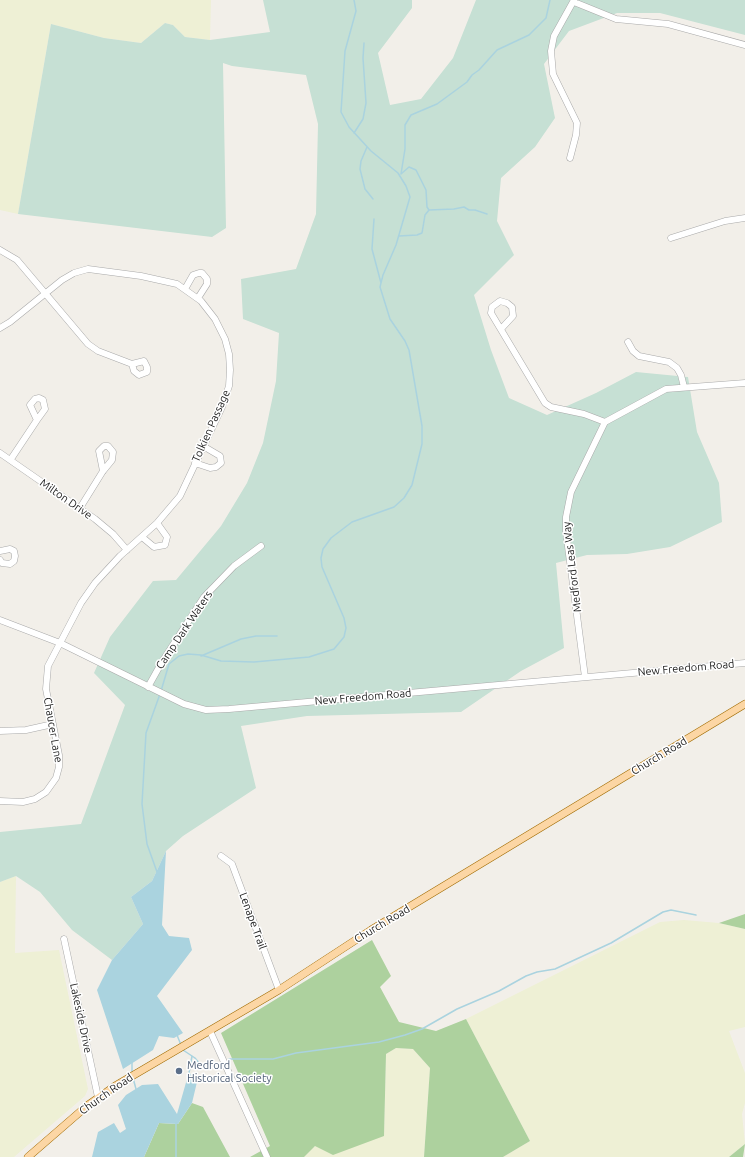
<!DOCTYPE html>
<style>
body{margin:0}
canvas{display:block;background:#f2efe9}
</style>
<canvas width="745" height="1157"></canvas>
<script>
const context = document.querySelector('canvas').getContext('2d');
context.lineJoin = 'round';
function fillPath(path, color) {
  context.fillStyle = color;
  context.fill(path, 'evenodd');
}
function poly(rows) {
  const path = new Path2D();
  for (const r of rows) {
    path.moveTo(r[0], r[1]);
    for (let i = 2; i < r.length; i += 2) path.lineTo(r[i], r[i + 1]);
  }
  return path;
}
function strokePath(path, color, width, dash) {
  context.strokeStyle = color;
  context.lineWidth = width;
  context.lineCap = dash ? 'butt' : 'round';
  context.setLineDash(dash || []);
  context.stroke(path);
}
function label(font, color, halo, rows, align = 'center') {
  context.font = font + ' Ubuntu,sans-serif';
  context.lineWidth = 3;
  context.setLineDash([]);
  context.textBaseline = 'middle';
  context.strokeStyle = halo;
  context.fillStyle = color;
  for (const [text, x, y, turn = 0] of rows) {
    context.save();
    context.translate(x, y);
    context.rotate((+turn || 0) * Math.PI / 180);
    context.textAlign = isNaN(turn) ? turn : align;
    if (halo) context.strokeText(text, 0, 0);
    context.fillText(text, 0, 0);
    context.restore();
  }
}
fillPath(poly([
 [0,0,211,0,210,40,185,37,173,25,165,23,141,43,104,38,51,24,18,214,0,210],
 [16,876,15,953,59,950,88,1089,85,1096,14,1157,0,1157,0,882],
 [684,920,719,923,745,929,745,1027,729,1031,745,1073,745,1103,742,1114,745,1144,729,1157,503,1157,530,1141,466,1019,660,922],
 [396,1048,413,1049,430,1068,424,1157,304,1157,315,1146,384,1136,386,1054]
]), '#eef0d5');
fillPath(poly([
 [745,914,745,929,719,923],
 [372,940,391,976,380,987,399,1022,436,1031,466,1019,530,1141,503,1157,424,1157,430,1068,413,1049,396,1048,386,1054,384,1136,333,1155,315,1146,304,1157,250,1157,270,1146,221,1033],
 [192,1103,203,1107,230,1157,144,1157,159,1123,178,1124],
 [745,1144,743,1157,729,1157]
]), '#add19e');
fillPath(poly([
 [263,0,412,0,412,8,378,53,390,105,421,99,453,58,476,0,745,0,745,35,660,13,617,13,569,31,544,64,555,118,535,147,501,178,497,221,514,255,474,295,491,350,509,398,547,415,596,393,636,372,688,377,697,432,719,483,722,522,670,547,627,554,587,555,556,563,564,648,521,671,461,712,307,716,241,726,256,788,183,836,166,851,152,881,131,897,143,924,112,960,72,930,40,892,16,876,0,882,0,832,81,824,125,705,94,673,110,637,153,581,176,580,221,526,247,483,263,443,276,381,279,333,243,319,241,279,296,269,316,214,318,124,306,75,232,66,223,63,226,228,212,237,18,214,51,24,104,38,141,43,165,23,173,25,185,37,210,40,270,32]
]), '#c6e0d4');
fillPath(poly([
 [166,851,162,925,169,936,189,938,192,950,157,996,183,1033,174,1038,159,1036,153,1050,123,1069,97,990,112,960,143,924,131,897,152,881],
 [189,1072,197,1082,192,1103,178,1124,159,1123,144,1157,92,1157,98,1132,114,1123,120,1133,126,1129,118,1105,126,1095,142,1085,158,1084,177,1114]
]), '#aad3df');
strokePath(poly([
 [354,133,363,119,366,103,363,58,364,43],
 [367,147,361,161,360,169,365,189,373,199],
 [401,174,405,149,405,125,411,115,437,104,467,82,472,75,479,70,497,50,529,35,546,18,550,0],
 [401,174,409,167,416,170,426,190,427,207,429,210],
 [429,210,454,209,464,207,469,210,475,210,487,214],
 [374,219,372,249,381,283],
 [399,236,417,235,422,233,425,215,429,210],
 [201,656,241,639,256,636,277,636],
 [161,691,169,664,179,656,188,654,201,655,221,661,254,662,309,657,334,649,344,637,346,628,344,618,322,567,321,558,323,549,331,538,352,522,394,507,404,498,412,485,422,444,422,426,409,350,405,341,390,319,380,287,383,275,396,245,410,197,406,186,398,173,371,151,349,127,341,112,345,51,356,11,354,0],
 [157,872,147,844,142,804,146,733,160,694],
 [177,1035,181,1045],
 [183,1050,195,1058,199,1063],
 [229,1059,273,1059,296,1053,379,1042,405,1035,422,1029,457,1009,499,991,526,976,537,972,555,969,611,943,663,912,671,910,696,915],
 [132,1062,132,1074],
 [189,1073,192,1056],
 [133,1078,136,1089],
 [176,1123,176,1157]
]), '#aad3df', 1.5);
const minor = poly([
 [574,2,616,19,668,24,745,45],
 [570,158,576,135,577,123,553,74,551,51,554,36,574,0],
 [671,238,725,221,745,218],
 [0,250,17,260,88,344,98,351,132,364,134,371,139,375,147,372,147,367,144,361,132,364],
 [185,289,193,275,199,273,202,273,207,279,207,284,198,298],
 [0,328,10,322,62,280,74,273,88,269,141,276,177,284,201,301,215,319,225,339,229,354,230,370,229,386,222,407,180,496,157,523,120,556,95,583,81,603,48,666,46,689,59,755,59,767,56,778,46,792,35,799,23,802,0,801],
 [501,329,513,316,512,307,507,303,500,301,492,307,491,313,545,403,551,407,584,414,605,422],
 [628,342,633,351,639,356,669,362,677,368,681,375,684,387],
 [0,453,95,519,113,534,127,550],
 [11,459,37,420,30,405,35,399,39,398,43,400,45,409,37,420],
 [195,463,210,468,216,467,221,463,220,456,203,446],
 [80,508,103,471,112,460,113,452,108,446,104,446,99,451,103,471],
 [142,537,154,547,165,545,167,537,157,523],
 [0,551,10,549,14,551,15,556,14,561,10,564,2,563,0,560],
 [0,620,60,643,184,704,206,710,229,709,745,663],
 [585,677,566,531,566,517,571,492,605,422,666,389,745,383],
 [148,687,162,662,204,597,234,566,261,546],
 [0,731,26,730,53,724],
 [221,856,232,864,279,990],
 [64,939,98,1097],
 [210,1031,267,1157]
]);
const major = poly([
 [28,1157,88,1105,115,1086,279,990,371,930,745,704]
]);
strokePath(minor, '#a9a9a9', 7);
strokePath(major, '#a06b00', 8);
strokePath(minor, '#fff', 6);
strokePath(major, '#fcd6a4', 7);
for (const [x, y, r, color] of [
 [179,1071,4,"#5c6f8a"]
]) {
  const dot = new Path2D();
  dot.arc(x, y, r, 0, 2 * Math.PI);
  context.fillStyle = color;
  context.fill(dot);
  strokePath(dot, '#fff', 1.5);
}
label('11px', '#222', '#fff', [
 ["Tolkien Passage",211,426,-66],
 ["Milton Drive",66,499,35],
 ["Medford Leas Way",572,567,-97],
 ["Camp Dark Waters",184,630,-56],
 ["New Freedom Road",686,668,-5],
 ["New Freedom Road",363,697,-5],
 ["Chaucer Lane",53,730,80],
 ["Church Road",659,756,-31],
 ["Lenape Trail",253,921,70],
 ["Church Road",382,924,-31],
 ["Lakeside Drive",81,1018,78],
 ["Church Road",106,1094,-35]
]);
label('11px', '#4e5e75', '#fff', [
 ["Medford",187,1065],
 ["Historical Society",187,1078]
], 'left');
</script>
